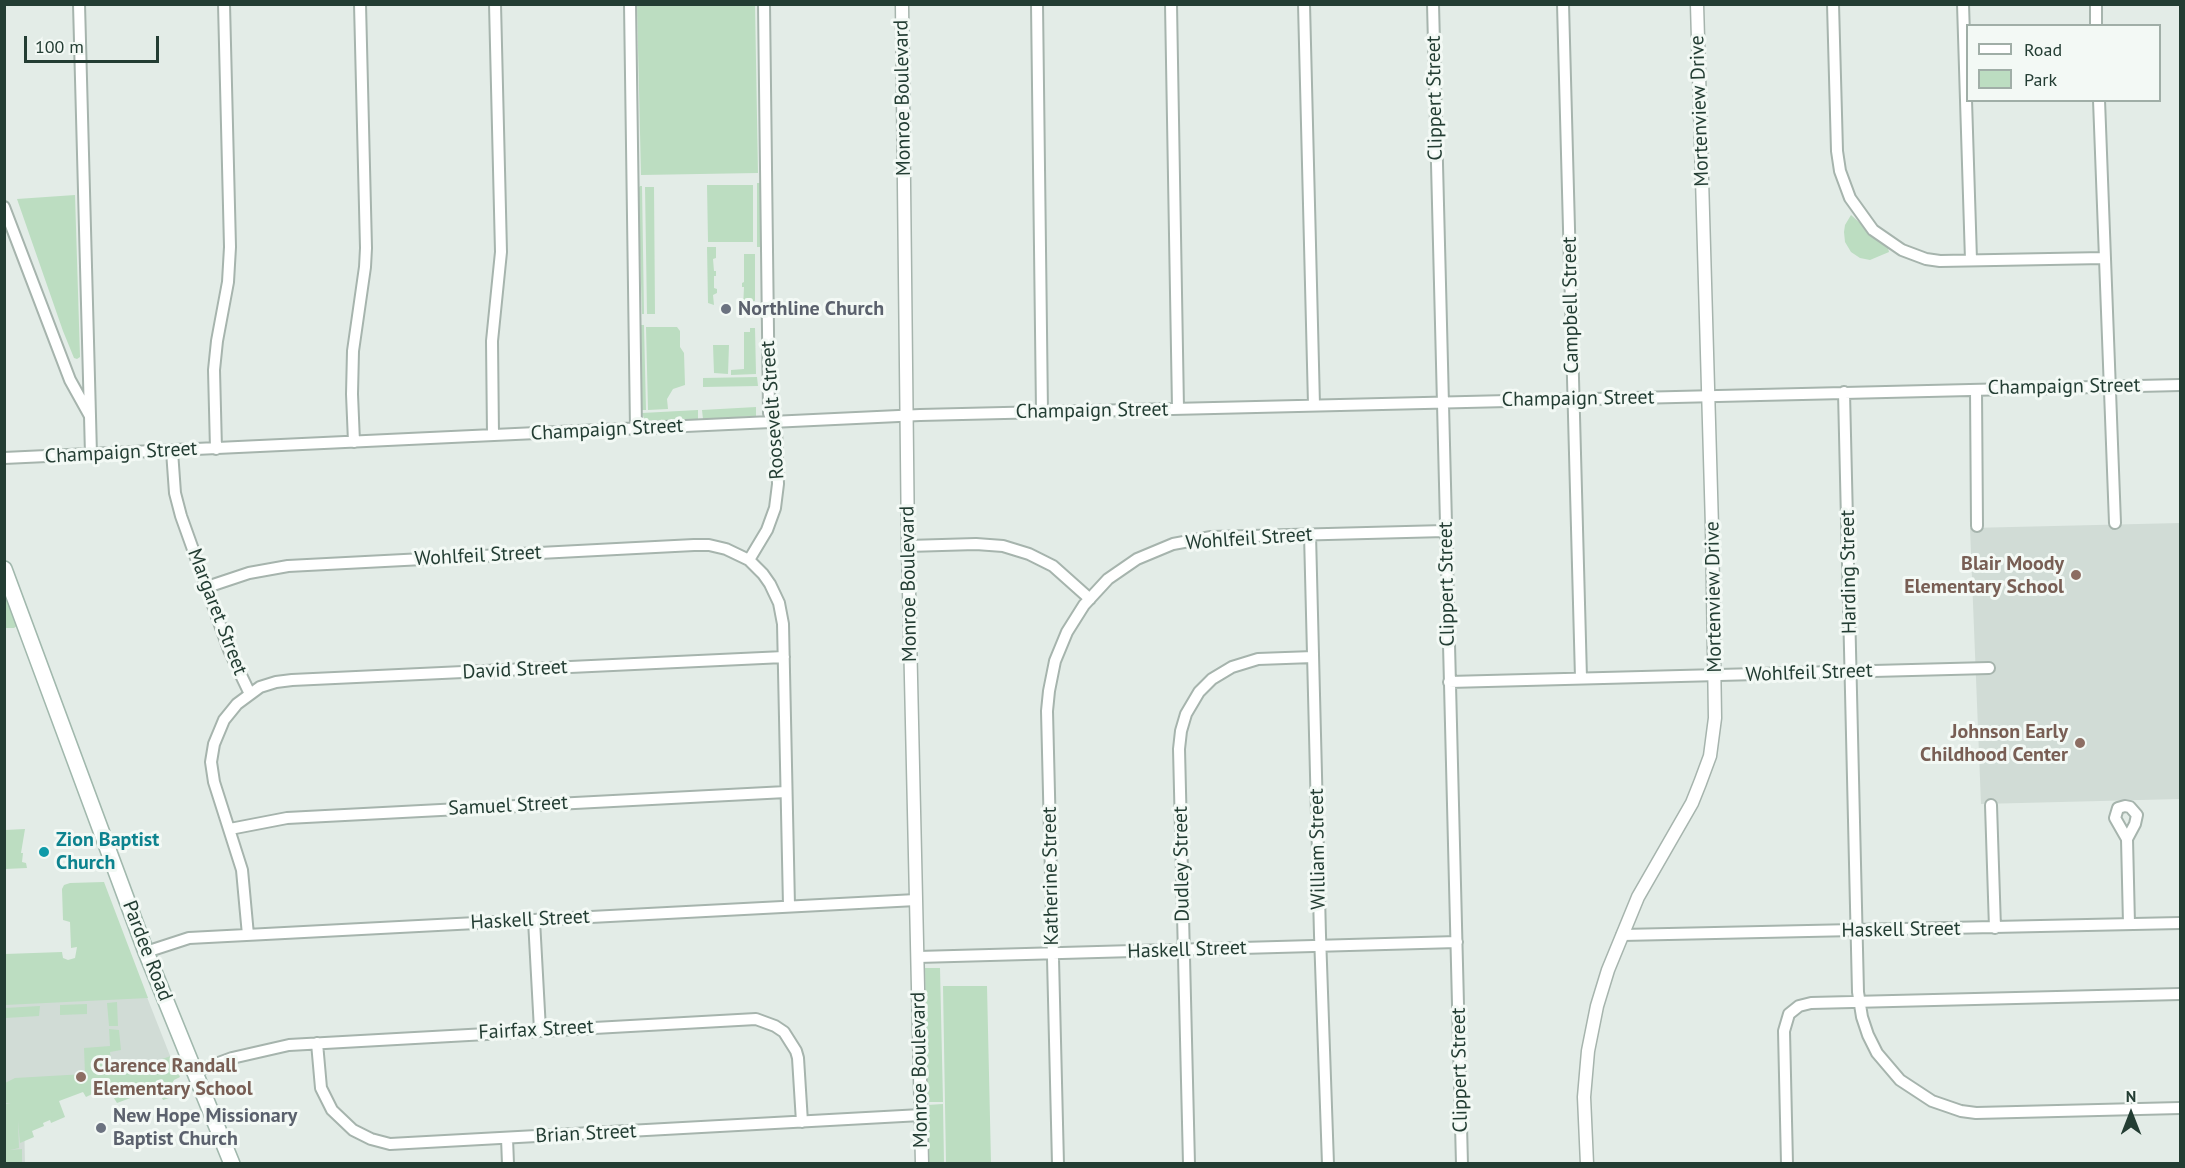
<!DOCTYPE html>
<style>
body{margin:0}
#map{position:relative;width:2185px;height:1168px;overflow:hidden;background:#e3ece7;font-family:"PT Sans",sans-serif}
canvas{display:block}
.frame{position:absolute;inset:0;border:6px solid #233d33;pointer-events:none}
.legend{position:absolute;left:1966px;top:24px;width:195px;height:78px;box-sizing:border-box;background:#f3f9f5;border:2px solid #a0aea7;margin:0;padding:8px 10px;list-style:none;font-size:18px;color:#233d33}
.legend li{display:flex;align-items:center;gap:12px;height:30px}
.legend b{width:30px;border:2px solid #a0aea7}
.north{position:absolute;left:2101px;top:1084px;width:60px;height:60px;-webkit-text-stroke:4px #f3f9f5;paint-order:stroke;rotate:0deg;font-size:16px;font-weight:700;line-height:24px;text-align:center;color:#233d33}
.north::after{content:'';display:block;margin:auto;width:21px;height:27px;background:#233d33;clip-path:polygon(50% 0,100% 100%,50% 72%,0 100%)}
.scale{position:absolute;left:24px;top:36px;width:135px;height:27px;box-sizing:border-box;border:3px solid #233d33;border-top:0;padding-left:8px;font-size:18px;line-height:21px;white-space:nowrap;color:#233d33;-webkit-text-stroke:4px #f3f9f5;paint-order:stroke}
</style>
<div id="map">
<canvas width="2185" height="1168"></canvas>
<div class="frame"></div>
<ul class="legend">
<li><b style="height:8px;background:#fff"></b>Road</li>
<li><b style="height:16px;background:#bcddc1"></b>Park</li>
</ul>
<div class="north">N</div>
<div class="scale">100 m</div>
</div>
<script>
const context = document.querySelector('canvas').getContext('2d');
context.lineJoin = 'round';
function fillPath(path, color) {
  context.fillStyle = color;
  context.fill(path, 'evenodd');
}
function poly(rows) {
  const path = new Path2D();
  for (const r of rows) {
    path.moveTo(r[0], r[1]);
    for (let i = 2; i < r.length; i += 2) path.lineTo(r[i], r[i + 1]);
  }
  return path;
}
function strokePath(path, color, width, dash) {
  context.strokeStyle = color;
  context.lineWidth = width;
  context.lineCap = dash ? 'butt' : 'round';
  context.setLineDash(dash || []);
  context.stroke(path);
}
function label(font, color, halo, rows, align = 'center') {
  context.font = font + ' "PT Sans",sans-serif';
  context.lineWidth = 6;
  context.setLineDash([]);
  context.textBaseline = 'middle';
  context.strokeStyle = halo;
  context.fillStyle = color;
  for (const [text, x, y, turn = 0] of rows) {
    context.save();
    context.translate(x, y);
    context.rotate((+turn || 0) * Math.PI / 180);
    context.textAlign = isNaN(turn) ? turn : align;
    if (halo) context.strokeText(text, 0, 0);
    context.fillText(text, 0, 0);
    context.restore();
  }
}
fillPath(poly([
 [2180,523,2180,799,1981,804,1970,528],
 [145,992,178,1076,70,1083,24,1117,25,1163,5,1164,5,999]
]), '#d1dcd6');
fillPath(poly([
 [637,5,755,5,758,173,641,175],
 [757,183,760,183,761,247,757,247],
 [753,185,753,242,708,242,707,185],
 [640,186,642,186,644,314,642,314,638,189],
 [645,187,654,187,655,314,647,314],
 [75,195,80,357,77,359,74,358,63,331,17,199],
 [1851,215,1888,248,1889,252,1870,260,1860,258,1851,252,1845,242,1844,232,1845,225],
 [707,247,716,247,716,258,713,259,714,271,716,271,716,276,714,276,714,288,717,289,717,293,713,295,714,305,708,303],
 [744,254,755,254,755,301,748,301,748,308,743,308,744,287,742,287,742,283,744,282],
 [640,325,644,325,646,410,642,410],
 [646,327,677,327,680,331,680,347,684,353,685,385,673,389,667,399,668,409,648,410],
 [750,328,755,328,756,374,731,375,731,370,744,369,744,332,750,332],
 [713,345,729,345,728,374,714,373],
 [757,377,758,386,703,387,703,378],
 [756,407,756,416,703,419,702,410],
 [698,410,698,419,645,421,642,413],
 [5,592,17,626,14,628,5,628],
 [25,829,21,853,23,853,22,862,26,863,27,868,5,869,5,830],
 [104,882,148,998,5,1005,5,954,62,952,63,958,68,960,75,958,77,947,71,948,70,922,63,920,62,889,64,885,70,883],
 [925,968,940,968,943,1102,927,1102],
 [943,986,987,986,991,1163,946,1163],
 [117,1002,118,1026,109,1026,107,1003],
 [87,1004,87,1014,60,1015,60,1005],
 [40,1006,39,1016,5,1018,5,1008],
 [109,1029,119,1030,121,1050,110,1052,113,1075,171,1056,180,1077,174,1080,169,1089,172,1097,163,1100,157,1088,117,1103,107,1087,86,1097,83,1092,59,1101,65,1117,51,1123,50,1120,43,1123,44,1126,32,1131,34,1137,20,1143,18,1121,19,1148,10,1150,22,1149,22,1163,5,1163,5,1104,11,1104,5,1103,5,1083,15,1078,85,1074,84,1048,110,1046],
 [943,1104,944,1163,928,1163,927,1105]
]), '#bcddc1');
const minor = poly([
 [79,4,90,416],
 [630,4,636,429],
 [1037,4,1042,412],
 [1171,4,1178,408],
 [1304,4,1314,405],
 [1433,4,1462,1164],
 [1563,4,1581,678],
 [1833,4,1837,151,1840,171,1850,198,1873,230,1902,250,1926,259,1940,261,2104,258],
 [1963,4,1971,260],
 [2096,4,2096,26],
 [2099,100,2115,523],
 [4,207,70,380,90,416,91,455],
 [1976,390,1977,526],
 [1844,392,1858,992,1862,1017,1868,1035,1877,1053,1900,1080,1932,1101,1961,1111,1976,1113,2180,1108],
 [493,435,492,341,501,252,495,4],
 [354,442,352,394,353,351,365,267,366,248,360,4],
 [216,449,214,370,217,341,228,282,230,247,224,4],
 [172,451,175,493,181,516,229,650,250,694],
 [4,458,920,415,2180,385],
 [1310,534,1320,935,1328,1164],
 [908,546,976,544,1003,546,1029,554,1053,566,1090,599],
 [749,560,767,530,775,508,778,484,776,430,769,413,764,4],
 [207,587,249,573,288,566,694,545,709,545,726,549,749,560,763,574,770,584,779,603,783,624,789,906],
 [1449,682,1989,668],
 [1991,805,1995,928],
 [230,829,287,818,786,792],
 [2127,839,2115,818,2118,808,2125,806,2130,807,2137,815,2135,824,2127,839,2129,924],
 [534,920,540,1030],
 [248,935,242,870,214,782,211,762,214,744,224,720,237,704,260,687,276,682,292,680,784,657],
 [1622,935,2180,923],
 [146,952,189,938,916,900],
 [918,957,1457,942],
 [317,1043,321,1088,332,1110,353,1130,371,1139,390,1144,921,1115],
 [194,1072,232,1058,289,1045,756,1019,775,1026,784,1032,796,1051,798,1058,802,1122],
 [507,1138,508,1164],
 [1058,1164,1047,711,1049,691,1055,661,1067,632,1084,605,1108,579,1137,559,1173,544,1211,537,1445,531],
 [1189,1164,1179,749,1181,731,1186,714,1199,692,1212,679,1232,667,1258,659,1313,657],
 [1787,1164,1784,1031,1789,1014,1799,1006,1811,1003,2180,994]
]);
const tertiary = poly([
 [902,4,908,546,922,1164],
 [1587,1164,1584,1097,1588,1051,1597,1006,1608,970,1638,897,1692,803,1700,783,1710,756,1715,718,1712,527,1697,4]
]);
const secondary = poly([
 [4,569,146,952,232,1164]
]);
strokePath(minor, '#a6b4ad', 14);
strokePath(tertiary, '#a6b4ad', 15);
strokePath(secondary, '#a1b8ad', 18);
strokePath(minor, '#fff', 10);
strokePath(tertiary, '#fff', 12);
strokePath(secondary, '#fff', 15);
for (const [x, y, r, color] of [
 [726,309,6,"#6b7280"],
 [2076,575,6,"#8d6e63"],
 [2080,743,6,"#8d6e63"],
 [44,852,6,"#0f9aa8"],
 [81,1077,6,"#8d6e63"],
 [101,1128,6,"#6b7280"]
]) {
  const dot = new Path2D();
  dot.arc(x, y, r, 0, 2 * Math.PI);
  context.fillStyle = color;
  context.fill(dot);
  strokePath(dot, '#f3f9f5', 2);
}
label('20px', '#233d33', '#f3f9f5', [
 ["Monroe Boulevard",903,98,-91],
 ["Clippert Street",1435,98,-91],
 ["Mortenview Drive",1700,111,-92],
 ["Campbell Street",1571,305,-91],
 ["Champaign Street",2064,387,-1],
 ["Champaign Street",1578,399,-1],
 ["Roosevelt Street",773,410,-94],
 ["Champaign Street",1092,411,-1],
 ["Champaign Street",607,430,-3],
 ["Champaign Street",121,453,-3],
 ["Wohlfeil Street",1249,539,-4],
 ["Wohlfeil Street",478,556,-3],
 ["Harding Street",1849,572,-91],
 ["Monroe Boulevard",909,584,-91],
 ["Clippert Street",1447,584,-91],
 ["Mortenview Drive",1714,597,-91],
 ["Margaret Street",217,612,69],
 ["David Street",515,670,-3],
 ["Wohlfeil Street",1809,673,-2],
 ["Samuel Street",508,806,-3],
 ["William Street",1318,849,-91],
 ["Dudley Street",1182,864,-91],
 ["Katherine Street",1051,876,-91],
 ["Haskell Street",530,920,-3],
 ["Haskell Street",1901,930,-1],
 ["Haskell Street",1187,950,-2],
 ["Pardee Road",147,951,69],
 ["Fairfax Street",536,1030,-3],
 ["Monroe Boulevard",920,1070,-91],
 ["Clippert Street",1460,1070,-91],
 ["Brian Street",586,1134,-3]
]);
label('bold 20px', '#5b616d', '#f3f9f5', [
 ["Northline Church",738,309],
 ["New Hope Missionary",113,1116],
 ["Baptist Church",113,1139]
], 'left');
label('bold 20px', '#785e54', '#f3f9f5', [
 ["Blair Moody",2064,564],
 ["Elementary School",2064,587],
 ["Johnson Early",2068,732],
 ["Childhood Center",2068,755],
 ["Clarence Randall",93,1066,"left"],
 ["Elementary School",93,1089,"left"]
], 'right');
label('bold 20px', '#0d838f', '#f3f9f5', [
 ["Zion Baptist",56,840],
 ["Church",56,863]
], 'left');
</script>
